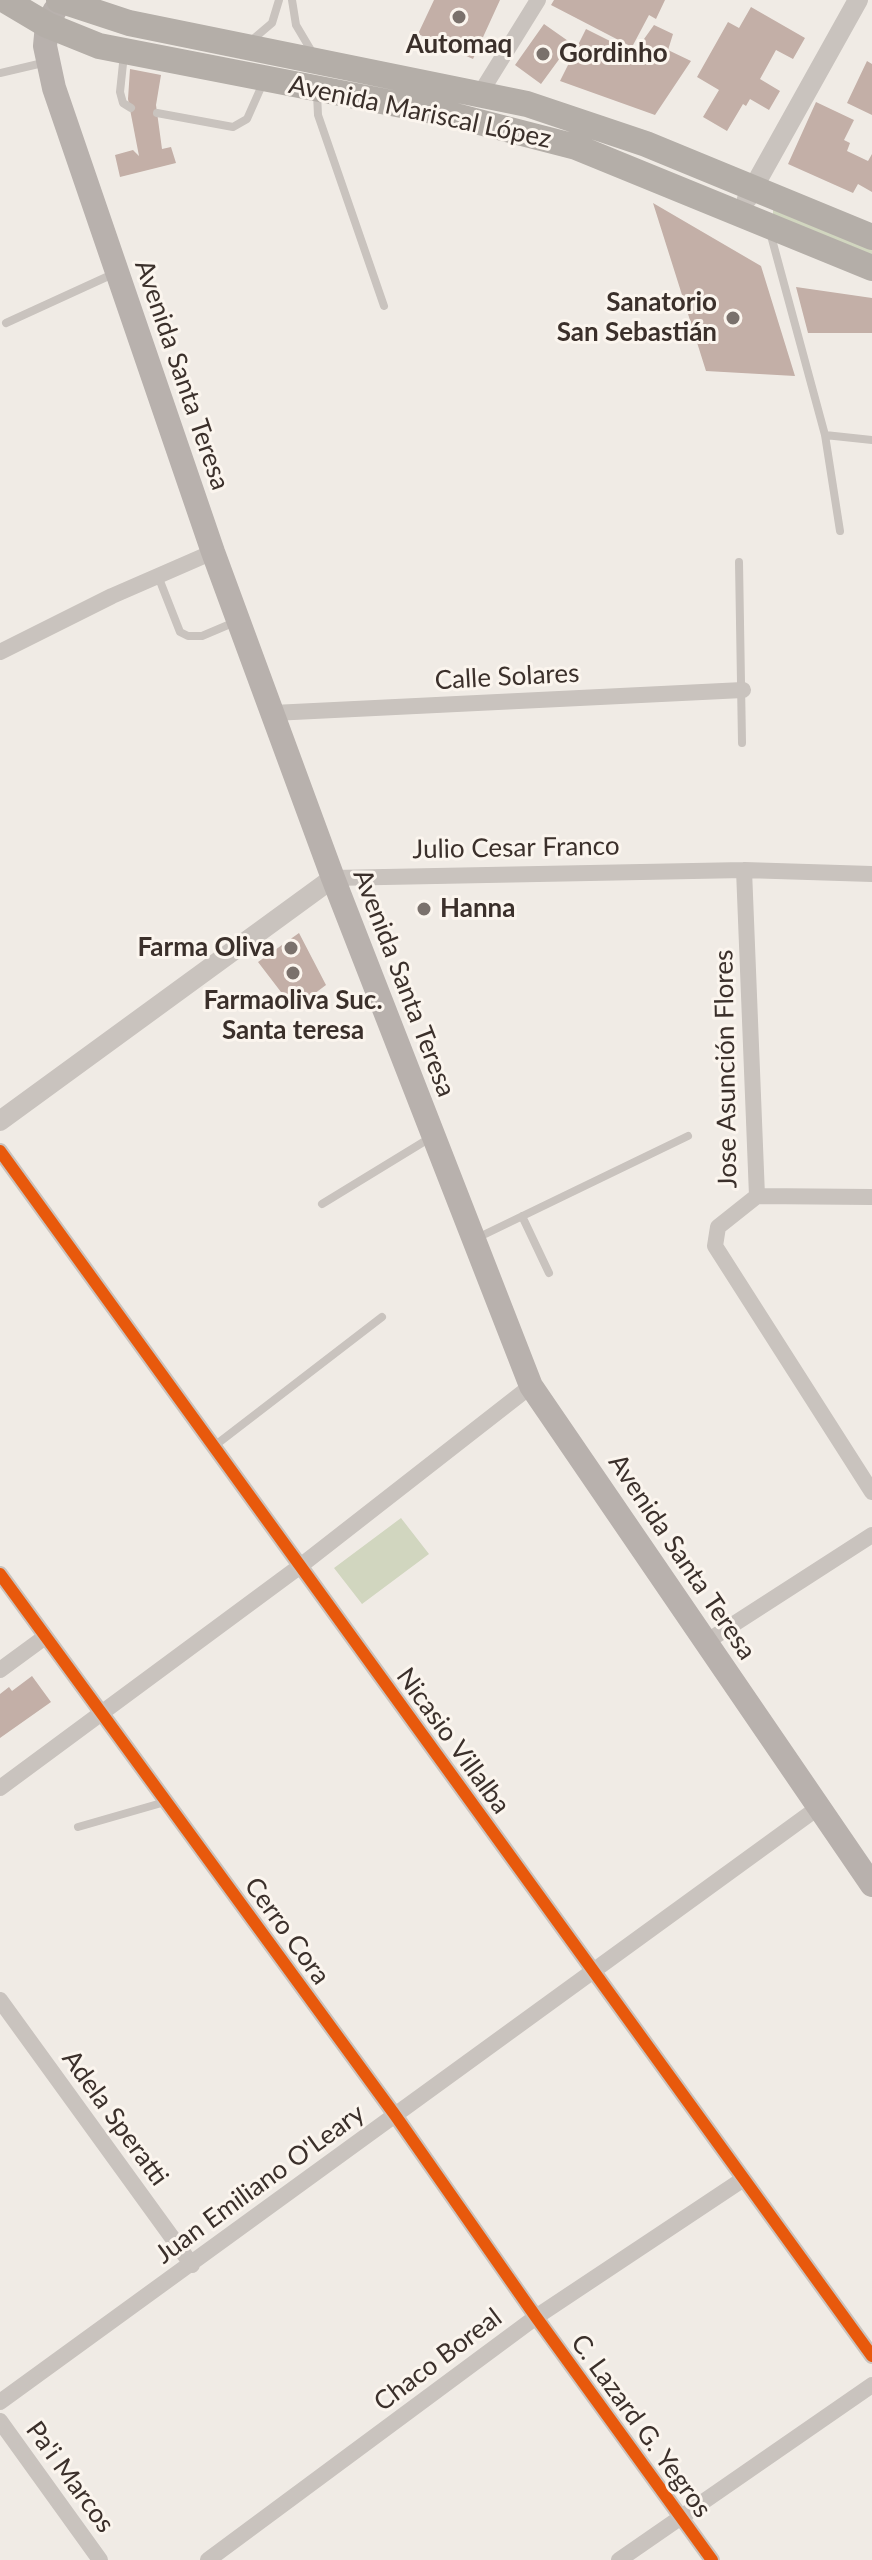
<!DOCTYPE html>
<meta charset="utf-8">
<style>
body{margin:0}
canvas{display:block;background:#f0ebe5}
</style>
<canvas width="872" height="2560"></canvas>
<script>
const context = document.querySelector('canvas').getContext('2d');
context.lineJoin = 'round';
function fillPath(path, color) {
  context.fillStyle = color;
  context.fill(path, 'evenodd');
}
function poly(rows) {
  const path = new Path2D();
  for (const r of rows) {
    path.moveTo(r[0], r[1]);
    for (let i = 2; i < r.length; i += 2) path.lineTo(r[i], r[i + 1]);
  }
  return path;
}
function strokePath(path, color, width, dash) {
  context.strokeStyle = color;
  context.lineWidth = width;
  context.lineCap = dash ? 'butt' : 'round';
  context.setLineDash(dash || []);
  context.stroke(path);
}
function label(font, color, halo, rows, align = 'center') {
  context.font = font + ' Lato,sans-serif';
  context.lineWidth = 6;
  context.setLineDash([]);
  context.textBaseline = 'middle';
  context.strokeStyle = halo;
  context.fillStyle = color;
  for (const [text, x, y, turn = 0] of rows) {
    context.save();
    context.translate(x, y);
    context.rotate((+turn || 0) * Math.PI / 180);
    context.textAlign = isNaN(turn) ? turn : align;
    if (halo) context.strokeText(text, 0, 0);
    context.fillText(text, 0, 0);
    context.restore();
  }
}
fillPath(poly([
 [773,209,872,247,872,258,773,215],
 [401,1518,429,1554,362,1604,334,1568]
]), '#d1d6bf');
fillPath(poly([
 [434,0,500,0,473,59,418,34],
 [554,0,665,0,656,19,649,15,632,47,551,5],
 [751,7,805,38,793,59,776,50,760,79,780,91,769,110,750,99,746,106,743,104,727,131,703,117,719,90,697,77,728,22,739,28],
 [544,24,571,43,541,84,515,65],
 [654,25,673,34,668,50,691,61,655,115,560,81,586,29,634,53],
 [867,61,872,64,872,115,847,103],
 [130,69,161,75,156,105,162,149,171,147,176,163,120,177,115,155,133,150,139,156,128,99],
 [816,102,854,120,844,140,850,143,847,151,868,161,872,154,872,192,858,184,853,193,788,164],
 [653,203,761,266,795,376,706,371],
 [796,287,872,298,872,333,808,333],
 [299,933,326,985,294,1009,258,962],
 [32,1676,51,1702,0,1738,0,1694,9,1687,12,1691]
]), '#c3afa7');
strokePath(poly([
 [292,0,296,25,312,52],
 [252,40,272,23,279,0],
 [124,54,120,92,123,103,131,108],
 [0,73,47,62],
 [317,94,318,115,384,306],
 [157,113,233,127,247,119,263,83],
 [770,232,825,435,840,531],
 [6,323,113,274],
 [825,435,872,440],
 [739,562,742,743],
 [158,576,180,632,188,636,202,636,235,622],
 [322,1204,430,1138],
 [522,1216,549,1273],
 [475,1239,688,1136],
 [213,1447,382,1317],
 [78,1827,165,1802]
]), '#c9c3be', 8);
strokePath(poly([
 [481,92,538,0],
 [0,652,112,596,213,552],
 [273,713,743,690],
 [744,870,757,1196],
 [333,878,744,870,872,874],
 [0,1151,872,2356],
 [757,1196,718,1227,715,1246,872,1492],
 [757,1196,872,1197],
 [0,1574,395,2115,536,2317,712,2560],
 [706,1642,872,1535],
 [0,1670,45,1637],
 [0,1788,299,1567,531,1386],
 [0,2000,192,2265],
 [0,2402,819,1807],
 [0,2421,100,2560],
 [208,2560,536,2317,742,2180],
 [619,2560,872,2385]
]), '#c9c3be', 16);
strokePath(poly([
 [747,199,858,0],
 [0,1121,333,878]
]), '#c9c3be', 20);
strokePath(poly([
 [55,10,47,25,45,46,54,88,213,552,333,878,531,1386,872,1885]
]), '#b8b1ad', 24);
strokePath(poly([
 [5,0,47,25,99,46,448,114,576,147,872,268],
 [59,0,129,23,527,104,646,144,872,237]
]), '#b4aea8', 26);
strokePath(poly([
 [0,1151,872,2356],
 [0,1574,395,2115,536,2317,712,2560]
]), '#e8590c', 12);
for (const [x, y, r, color] of [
 [459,17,8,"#7a716c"],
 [543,54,8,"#7a716c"],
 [733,318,8,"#7a716c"],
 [424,909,8,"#7a716c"],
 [291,948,8,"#7a716c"],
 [293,973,8,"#7a716c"]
]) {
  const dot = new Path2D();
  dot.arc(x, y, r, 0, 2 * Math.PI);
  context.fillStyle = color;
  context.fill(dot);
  strokePath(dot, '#fbf5ee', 3);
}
label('bold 26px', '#3b302b', '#fbf5ee', [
 ["Automaq",459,45],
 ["Gordinho",559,54,"left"],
 ["Sanatorio",717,303,"right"],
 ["San Sebastián",717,333,"right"],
 ["Hanna",440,909,"left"],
 ["Farma Oliva",275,948,"right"],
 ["Farmaoliva Suc.",293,1001],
 ["Santa teresa",293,1031]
]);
label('26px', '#3b302b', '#fbf5ee', [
 ["Avenida Mariscal López",420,112,12],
 ["Avenida Santa Teresa",182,375,71],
 ["Calle Solares",507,677,-3],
 ["Julio Cesar Franco",516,848,-1],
 ["Avenida Santa Teresa",404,983,69],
 ["Jose Asunción Flores",726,1069,-91],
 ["Avenida Santa Teresa",682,1557,56],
 ["Nicasio Villalba",453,1741,54],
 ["Cerro Cora",287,1931,54],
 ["Adela Speratti",115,2118,54],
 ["Juan Emiliano O'Leary",260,2184,-36],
 ["Chaco Boreal",438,2360,-37],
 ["C. Lazard G. Yegros",641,2426,54],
 ["Pa'i Marcos",70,2477,54]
]);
</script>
